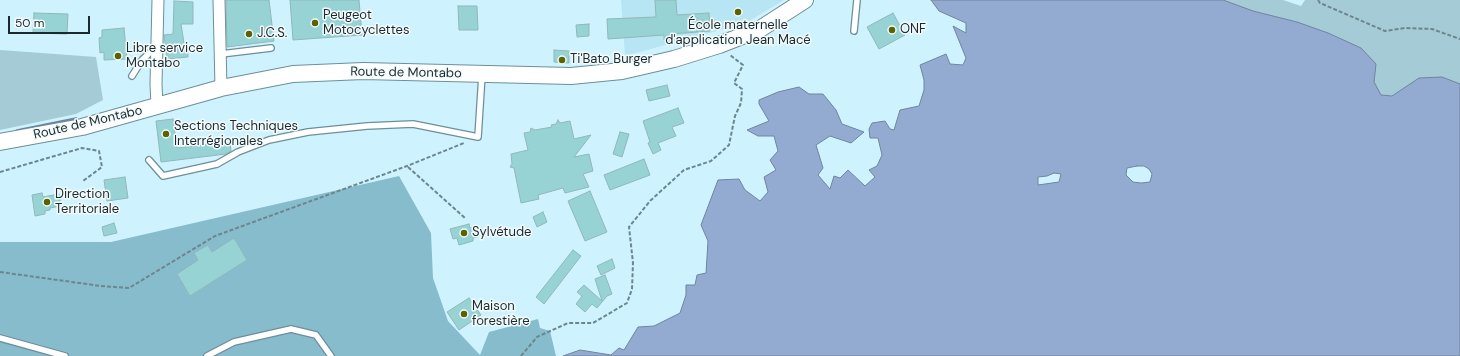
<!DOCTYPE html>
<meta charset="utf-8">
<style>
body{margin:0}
#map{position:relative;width:1460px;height:356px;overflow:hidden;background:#cef3ff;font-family:"DM Sans",sans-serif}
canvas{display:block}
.scale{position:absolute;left:8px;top:16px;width:82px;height:18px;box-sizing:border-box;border:2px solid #1b292d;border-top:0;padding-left:5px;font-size:12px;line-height:14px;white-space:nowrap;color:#1b292d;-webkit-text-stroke:3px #f3fbfd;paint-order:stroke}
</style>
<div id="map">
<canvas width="1460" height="356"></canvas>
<div class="scale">50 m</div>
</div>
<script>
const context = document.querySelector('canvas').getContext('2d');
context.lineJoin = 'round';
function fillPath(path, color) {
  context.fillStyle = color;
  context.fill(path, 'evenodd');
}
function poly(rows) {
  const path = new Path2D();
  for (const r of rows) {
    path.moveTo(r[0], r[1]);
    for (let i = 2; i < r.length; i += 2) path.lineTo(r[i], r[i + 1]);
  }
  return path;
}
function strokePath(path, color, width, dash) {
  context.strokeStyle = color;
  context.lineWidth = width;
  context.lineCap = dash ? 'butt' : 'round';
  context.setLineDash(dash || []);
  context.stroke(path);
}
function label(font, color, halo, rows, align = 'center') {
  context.font = font + ' "DM Sans",sans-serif';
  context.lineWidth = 3;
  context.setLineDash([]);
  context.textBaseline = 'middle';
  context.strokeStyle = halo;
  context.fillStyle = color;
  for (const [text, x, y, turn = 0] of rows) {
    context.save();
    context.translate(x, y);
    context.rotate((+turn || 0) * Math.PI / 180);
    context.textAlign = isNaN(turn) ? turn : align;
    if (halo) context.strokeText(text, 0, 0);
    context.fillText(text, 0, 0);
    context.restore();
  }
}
fillPath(poly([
 [621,0,784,0,746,23,625,56]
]), '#b7e5f3');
fillPath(poly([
 [1122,0,1283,0,1301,6,1305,0,1460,0,1460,161],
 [0,50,96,57,103,100,76,114,0,130]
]), '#a5cbd6');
fillPath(poly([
 [399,176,431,233,433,278,448,321,480,355,489,332,538,319,540,328,550,331,556,356,0,356,0,242,111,242]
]), '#87bccd');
const water = poly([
 [931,0,1223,0,1253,11,1297,22,1328,33,1361,48,1376,64,1374,82,1381,95,1392,96,1419,78,1442,77,1460,84,1460,356,563,356,580,350,611,355,619,348,624,350,638,327,654,326,680,313,686,295,686,285,695,285,697,275,706,273,708,241,701,225,718,180,739,179,745,190,760,201,768,192,764,177,776,170,770,160,778,151,774,136,758,136,747,130,769,121,759,104,759,100,778,92,799,87,809,94,823,94,836,110,842,124,864,132,851,143,830,136,816,145,823,168,818,175,830,189,834,176,840,178,848,170,865,186,875,177,869,170,877,166,882,155,878,138,870,138,869,129,872,123,885,121,890,129,894,130,900,110,919,106,924,90,924,80,920,65,946,54,950,64,963,65,966,58,953,26,966,33,966,23,939,11,931,0],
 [1137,166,1144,166,1149,169,1152,174,1150,182,1141,183,1133,182,1126,175,1127,168,1137,166],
 [1054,173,1061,174,1059,182,1038,185,1038,177,1047,176,1054,173]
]);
fillPath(water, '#93abd0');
strokePath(water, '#6f849f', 1);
strokePath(poly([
 [17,131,76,119]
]), '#6f849f', 3.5);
const building = poly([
 [226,0,269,0,274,41,227,47,226,0],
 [290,0,359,0,362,35,293,40,290,0],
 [655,0,676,0,677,15,709,13,710,31,672,34,673,40,664,40,664,35,608,39,607,19,656,17,655,0],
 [174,1,193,2,193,24,181,24,184,43,187,42,188,57,167,59,164,35,173,34,174,1],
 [458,6,477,6,478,30,459,30,458,6],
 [34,13,68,14,67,34,33,33,34,13],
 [893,13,905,35,879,49,867,27,893,13],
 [589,24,589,36,577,37,576,25,589,24],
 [124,28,127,59,104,60,104,52,100,53,99,38,102,37,102,30,124,28],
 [554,50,569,51,569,63,554,62,554,50],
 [667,85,670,96,649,101,646,90,667,85],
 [678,108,684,123,672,127,676,136,658,143,661,150,653,154,648,143,650,142,643,121,678,108],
 [173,119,177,148,230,142,231,151,226,154,161,162,156,121,173,119],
 [558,120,560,123,570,121,574,139,591,135,574,157,589,154,593,171,583,174,589,187,565,193,563,188,538,195,539,199,521,203,514,168,510,167,512,164,511,154,528,150,524,133,530,132,531,128,535,130,552,127,551,125,556,124,558,120],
 [620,132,629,134,622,157,613,154,620,132],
 [644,159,650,175,610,190,604,175,644,159],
 [125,177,128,198,107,201,104,180,125,177],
 [590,191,607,232,585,241,568,201,590,191],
 [42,193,43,197,59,194,61,206,50,208,50,210,45,211,45,214,35,216,32,195,42,193],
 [543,212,547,222,537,227,533,217,543,212],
 [114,223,117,233,104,236,102,227,114,223],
 [469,224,470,228,475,227,478,237,473,238,473,241,459,245,457,238,453,239,450,229,469,224],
 [234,238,247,260,190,296,177,274,198,260,194,253,208,245,212,252,234,238],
 [573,250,581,256,544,304,536,297,573,250],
 [612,259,615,268,601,275,597,266,612,259],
 [605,275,612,294,607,296,597,308,592,304,585,312,576,304,582,296,577,292,584,285,602,301,595,279,605,275],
 [469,298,481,315,459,330,447,312,469,298]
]);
fillPath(building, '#97d3d4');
strokePath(building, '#91b7b8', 1);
const service = poly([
 [854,31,857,0],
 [221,54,271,48],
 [132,76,142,60,157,46],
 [149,160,163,176,217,164,238,152,269,140,308,132,367,126,413,124,478,137,482,75],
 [0,338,65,356],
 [207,356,234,342,291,329,316,335,331,356]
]);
const minor = poly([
 [219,0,221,88],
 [157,106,156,84,158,0]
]);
const secondary = poly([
 [0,142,82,127,221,88,293,74,363,71,571,76,622,71,674,59,719,45,760,29,805,0]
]);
strokePath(service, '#6c8f99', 8);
strokePath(minor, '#6c8f99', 13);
strokePath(secondary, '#6c8f99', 18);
strokePath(poly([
 [1318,0,1320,3,1385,31,1405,28,1432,29,1460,39],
 [408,167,465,218],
 [0,172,82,148,99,151,102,167,83,181],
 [0,272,101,286,129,288,215,236,407,166,464,143],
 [521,356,537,337,568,323,593,323,627,303,632,289,633,263,629,227,650,201,684,170,711,161,729,145,735,116,741,103,742,89,734,83,743,65,730,55]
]), '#6d868d', 2, [4, 2]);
strokePath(service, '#fff', 5.5);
strokePath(minor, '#fff', 11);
strokePath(secondary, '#fff', 16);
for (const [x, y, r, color] of [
 [738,12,4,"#596302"],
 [315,23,4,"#596302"],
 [892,30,4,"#596302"],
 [249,34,4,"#596302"],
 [118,56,4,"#596302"],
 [562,60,4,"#596302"],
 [166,134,4,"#596302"],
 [47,202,4,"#596302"],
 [464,233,4,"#596302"],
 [464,314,4,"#596302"]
]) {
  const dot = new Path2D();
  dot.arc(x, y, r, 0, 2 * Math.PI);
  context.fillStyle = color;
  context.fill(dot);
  strokePath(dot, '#f3fbfd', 1.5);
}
label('13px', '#1b292d', '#f3fbfd', [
 ["Peugeot",323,16],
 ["Motocyclettes",323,31],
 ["École maternelle",738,26,"center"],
 ["d'application Jean Macé",738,41,"center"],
 ["ONF",900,30],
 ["J.C.S.",257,34],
 ["Libre service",126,49],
 ["Montabo",126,64],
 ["Ti'Bato Burger",570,60],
 ["Sections Techniques",174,127],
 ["Interrégionales",174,142],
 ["Direction",55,195],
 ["Territoriale",55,210],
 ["Sylvétude",472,233],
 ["Maison",472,307],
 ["forestière",472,322]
], 'left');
label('13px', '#1b292d', '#f3fbfd', [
 ["Route de Montabo",406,73,1],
 ["Route de Montabo",88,123,-13]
]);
</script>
